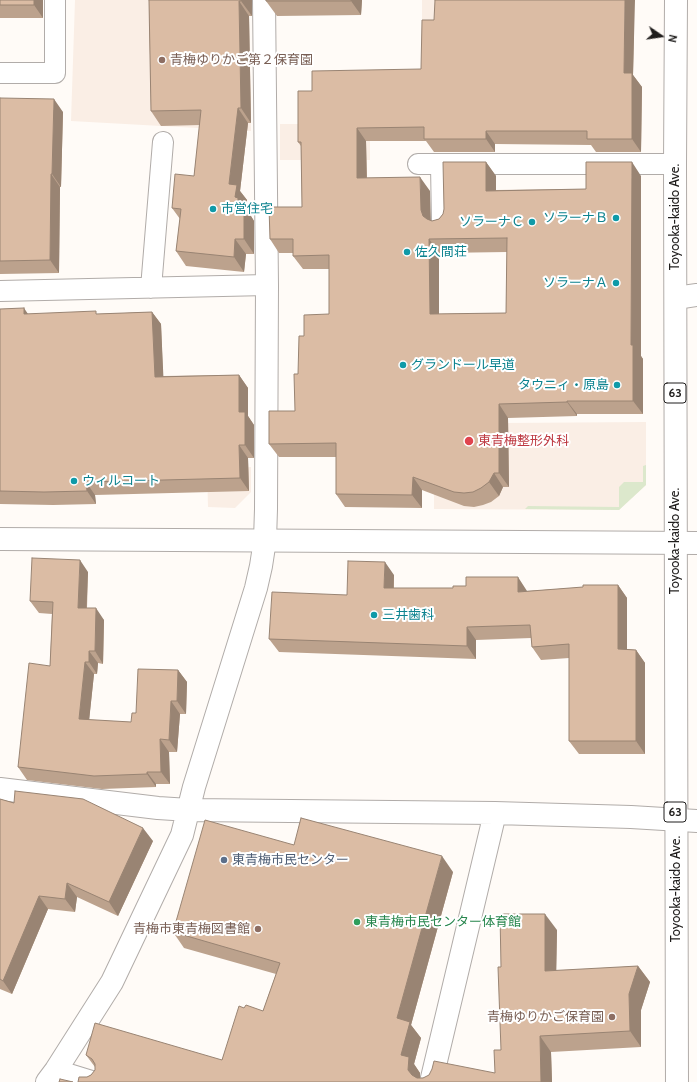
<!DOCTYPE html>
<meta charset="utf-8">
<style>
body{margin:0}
#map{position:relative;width:697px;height:1082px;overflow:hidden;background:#fffbf7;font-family:Cabin,sans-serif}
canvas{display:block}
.north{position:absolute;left:641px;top:16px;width:40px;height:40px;-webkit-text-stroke:3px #fff;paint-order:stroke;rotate:103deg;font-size:11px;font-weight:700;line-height:16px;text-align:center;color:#1f1d1c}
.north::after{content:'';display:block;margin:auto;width:14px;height:18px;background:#1f1d1c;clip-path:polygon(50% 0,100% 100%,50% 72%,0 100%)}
</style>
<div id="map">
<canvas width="697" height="1082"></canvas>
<div class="north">N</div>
</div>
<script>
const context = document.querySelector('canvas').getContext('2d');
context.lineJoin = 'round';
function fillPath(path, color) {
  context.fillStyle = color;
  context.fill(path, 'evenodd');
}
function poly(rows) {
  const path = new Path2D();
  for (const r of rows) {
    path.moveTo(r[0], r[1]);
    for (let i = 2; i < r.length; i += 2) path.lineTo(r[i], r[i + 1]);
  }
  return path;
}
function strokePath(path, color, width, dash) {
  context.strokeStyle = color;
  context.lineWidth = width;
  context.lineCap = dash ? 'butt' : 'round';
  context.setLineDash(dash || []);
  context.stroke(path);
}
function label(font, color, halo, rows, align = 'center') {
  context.font = font + ' Cabin,"Noto Sans JP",sans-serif';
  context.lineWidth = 4;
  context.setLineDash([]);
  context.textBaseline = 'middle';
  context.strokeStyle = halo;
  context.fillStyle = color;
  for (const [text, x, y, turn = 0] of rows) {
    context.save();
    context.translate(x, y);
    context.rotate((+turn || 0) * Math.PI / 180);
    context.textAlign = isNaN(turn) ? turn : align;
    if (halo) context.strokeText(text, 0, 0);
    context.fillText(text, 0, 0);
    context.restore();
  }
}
fillPath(poly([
 [75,0,249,0,251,131,71,121],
 [422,0,479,0,422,28],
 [280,124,370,124,370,160,280,160],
 [646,422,646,485,619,510,434,509,434,467,502,423],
 [251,467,251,492,235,508,208,507,207,469]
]), '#faeee5');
fillPath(poly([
 [646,465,646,485,619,510,525,509,528,506,619,507,619,487,624,482,643,482,643,466]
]), '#dce8cc');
const lane = poly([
 [0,73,55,73,55,0],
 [418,164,675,164],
 [441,165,442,223],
 [151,288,163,142],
 [0,291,267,285],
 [56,1070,95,1082]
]);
const street = poly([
 [676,298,697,295],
 [0,789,158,808,189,810,495,813,631,817,697,821],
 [47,1082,56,1070,112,982,182,835,194,787,256,588,261,566,265,540,266,509,267,285,264,0],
 [431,1082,495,813]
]);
const secondary = poly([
 [0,539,697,543]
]);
const primary = poly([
 [676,0,675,164,677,1082]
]);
strokePath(lane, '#b1aca9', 22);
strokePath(street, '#b1aca9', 24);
strokePath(secondary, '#b1aca9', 24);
strokePath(primary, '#b1aca9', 24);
strokePath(lane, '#fff', 20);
strokePath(street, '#fff', 22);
strokePath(secondary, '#fff', 22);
strokePath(primary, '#fff', 22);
fillPath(poly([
 [0,0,43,0,43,18,0,18],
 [149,0,252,0,252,16,249,16,251,123,248,123,240,191,247,200,246,208,254,221,254,254,246,254,244,272,186,266,176,251,180,219,172,208,194,176,200,125,161,126,151,111],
 [362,0,361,15,277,16,266,1],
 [434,20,634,33,633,75,642,87,641,152,596,152,591,145,495,144,495,152,434,152,426,141,366,141,367,178,430,191,430,220,432,221,439,219,486,162,496,176,496,190,586,189,641,176,641,356,643,359,643,414,577,414,577,416,508,418,509,487,503,487,499,496,491,502,483,505,474,507,464,506,422,490,422,508,345,507,336,494,336,457,279,457,269,444,295,411,298,374,304,336,329,314,329,269,303,269,293,256,293,253,279,253,270,239,302,207,301,146,298,142,312,91,421,69],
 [507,252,506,313,439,314,439,253],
 [0,98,63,112,61,187,60,187,59,273,0,274],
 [0,309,28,314,98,314,152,312,161,324,163,376,239,375,248,388,248,416,254,425,254,458,248,458,249,491,95,495,96,504,53,505,0,504],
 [88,572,87,608,104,620,103,664,98,663,97,674,94,674,89,720,131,722,136,713,178,670,187,682,186,714,180,714,177,752,169,752,170,784,156,784,156,787,102,789,27,780,18,767,50,666,52,614,39,613,30,601],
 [394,575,394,588,527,591,618,585,627,598,627,649,636,650,645,663,645,754,579,754,569,741,569,658,541,660,532,647,531,638,476,640,476,659,279,652,269,639,347,595],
 [0,799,153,841,118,916,77,897,75,912,48,909,12,994,0,989],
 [294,845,453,872,411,1025,421,1038,414,1064,420,1073,420,1078,495,1073,501,1050,501,967,557,930,556,971,638,966,650,982,641,1010,641,1047,551,1052,552,1082,87,1077,91,1075,95,1070,95,1067,86,1055,222,1060,244,1008,263,1011,276,974,184,948,173,932]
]), '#bca28d');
fillPath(poly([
 [34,0,43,0,43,18,34,5],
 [241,0,252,0,252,16,241,1],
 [351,0,362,0,361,15,351,1],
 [625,0,635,0,633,75,642,87,641,152,632,139,624,73],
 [239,1,249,16,251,123,241,108],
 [54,99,63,112,61,187,52,174],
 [238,108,248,123,240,191,247,200,246,208,254,221,254,254,244,239,238,206,235,197,229,184],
 [357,128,366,141,367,192,357,178],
 [486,131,495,144,495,152,486,139],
 [486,162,496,176,496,204,486,191],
 [632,162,641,176,641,356,643,359,643,414,633,401,631,345],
 [51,174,60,187,59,273,50,260],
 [420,177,430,191,431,224,423,216,421,210],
 [235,239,246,254,244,272,234,257],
 [429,239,439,253,439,327,430,314],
 [24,308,32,320,24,314],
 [152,312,161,324,164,390,155,377],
 [239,375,248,388,248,416,254,425,254,458,245,445,239,412],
 [567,401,577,414,577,416,567,402],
 [499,404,508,418,509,487,499,473],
 [239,445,248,458,249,491,240,478],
 [494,473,503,487,499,496,489,482],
 [413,477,422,490,422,508,412,495],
 [86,482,95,495,96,504,87,491],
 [80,560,88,572,86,620,78,608],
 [385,562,394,575,393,601,384,588],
 [518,577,527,591,527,605,518,592],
 [618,585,627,598,627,662,618,649],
 [96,608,104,620,103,664,95,651],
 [467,627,476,640,476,659,467,646],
 [636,650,645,663,645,754,636,741],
 [89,651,98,663,97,674,89,662],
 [85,662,94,674,88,731,79,719],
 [178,670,187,682,186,714,177,701],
 [171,701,180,714,177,752,169,740],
 [160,739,169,752,170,784,161,772],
 [147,772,156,784,156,787,147,774],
 [143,828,153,841,118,916,109,902],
 [442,856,453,872,411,1025,421,1038,414,1064,420,1073,420,1082,416,1082,408,1070,401,1055,397,1018],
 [67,883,77,897,75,912,65,899],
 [39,896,48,909,12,994,3,981],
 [545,914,557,930,556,987,545,971],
 [638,966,650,982,641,1010,641,1047,630,1031,629,994],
 [540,1036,551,1052,552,1082,541,1082]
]), '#998473');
const building = poly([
 [0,0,34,0,34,5,0,5,0,0],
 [149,0,241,0,241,1,239,1,241,108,238,108,229,184,237,185,235,197,238,198,238,206,244,206,244,239,235,239,234,257,176,251,181,209,172,208,175,174,194,176,201,110,151,111,149,0],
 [266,0,351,0,351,1,266,1,266,0],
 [435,0,625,0,624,73,632,73,632,139,587,139,587,131,486,131,486,139,424,139,424,127,357,128,357,178,420,177,421,210,423,216,427,219,432,221,439,219,443,214,444,209,443,162,486,162,486,191,586,189,586,162,632,162,631,345,633,345,633,401,567,401,567,402,499,404,499,473,494,473,489,482,481,488,473,492,464,493,454,492,413,477,412,495,336,494,336,443,269,444,269,411,295,411,294,374,298,374,299,336,304,336,304,315,329,314,329,255,293,256,293,239,270,239,269,207,302,207,301,142,298,142,298,91,312,91,312,71,421,69,422,20,434,20,435,0],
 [507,238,506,313,430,314,429,239,507,238],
 [0,98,54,99,52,174,51,174,50,260,0,261,0,98],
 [24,308,24,314,96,311,96,314,152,312,155,377,239,375,239,412,245,412,245,445,239,445,240,478,86,482,87,491,44,492,0,491,0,309,24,308],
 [32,558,80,560,78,608,96,608,95,651,89,651,89,662,85,662,79,719,131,722,132,713,136,713,138,669,178,670,177,701,171,701,169,740,160,739,161,772,147,772,147,774,94,776,18,767,29,663,50,666,53,602,30,601,32,558],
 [348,561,385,562,384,588,453,588,453,586,466,586,466,577,518,577,518,592,583,587,583,585,618,585,618,649,636,650,636,741,569,741,569,644,532,647,530,625,467,627,467,646,269,639,272,592,347,595,348,561],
 [15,791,83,799,143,828,109,902,67,883,65,899,39,896,3,981,0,979,0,799,14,803,15,791],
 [301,818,442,856,397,1018,410,1022,401,1055,409,1057,408,1070,412,1075,417,1078,423,1078,429,1075,432,1069,434,1061,495,1073,494,1050,501,1050,498,967,501,967,500,914,545,914,545,971,638,966,629,994,630,1031,540,1036,541,1082,78,1082,79,1077,87,1077,91,1075,95,1070,95,1064,92,1059,86,1055,95,1023,222,1060,239,1006,244,1008,246,1005,263,1011,280,963,173,932,205,820,294,845,301,818],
 [60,1079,73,1082,59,1082,60,1079]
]);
fillPath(building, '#dbbca4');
strokePath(building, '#998473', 1);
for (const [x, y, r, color] of [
 [162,60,4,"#8d6e63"],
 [213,209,4,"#0f9aa8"],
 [616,218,4,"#0f9aa8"],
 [532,222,4,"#0f9aa8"],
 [407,252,4,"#0f9aa8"],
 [616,283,4,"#0f9aa8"],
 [403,365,4,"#0f9aa8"],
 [617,385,4,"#0f9aa8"],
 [469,441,5,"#e0444e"],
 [74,481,4,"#0f9aa8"],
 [374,615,4,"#0f9aa8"],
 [224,860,4,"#5c6f8a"],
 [357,922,4,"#2e9e5b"],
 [258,929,4,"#8d6e63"],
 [612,1017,4,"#8d6e63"]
]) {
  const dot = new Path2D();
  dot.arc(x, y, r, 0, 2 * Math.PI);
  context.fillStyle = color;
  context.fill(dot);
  strokePath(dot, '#fff', 1.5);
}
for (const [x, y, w] of [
 [675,393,22],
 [675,812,22]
]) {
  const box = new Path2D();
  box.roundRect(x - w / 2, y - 10, w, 20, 3);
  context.fillStyle = '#fff';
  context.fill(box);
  strokePath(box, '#1f1d1c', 1);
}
label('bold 12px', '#1f1d1c', null, [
 ["63",675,393],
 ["63",675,812]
]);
label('13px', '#785e54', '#fff', [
 ["青梅ゆりかご第２保育園",170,60,"left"],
 ["青梅市東青梅図書館",250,929],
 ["青梅ゆりかご保育園",604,1017]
], 'right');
label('13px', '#0d838f', '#fff', [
 ["市営住宅",221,209],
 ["ソラーナＢ",608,218,"right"],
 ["ソラーナＣ",524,222,"right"],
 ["佐久間荘",415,252],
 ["ソラーナＡ",608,283,"right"],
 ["グランドール早道",411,365],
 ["タウニィ・原島",609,385,"right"],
 ["ウィルコート",82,481],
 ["三井歯科",382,615]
], 'left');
label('13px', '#1f1d1c', '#fff', [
 ["Toyooka-kaido Ave.",675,217,-90],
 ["Toyooka-kaido Ave.",675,541,-90],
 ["Toyooka-kaido Ave.",676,889,-90]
]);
label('13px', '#be3a42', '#fff', [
 ["東青梅整形外科",478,441]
], 'left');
label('13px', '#4e5e75', '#fff', [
 ["東青梅市民センター",232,860]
], 'left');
label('13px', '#27864d', '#fff', [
 ["東青梅市民センター体育館",365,922]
], 'left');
</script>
